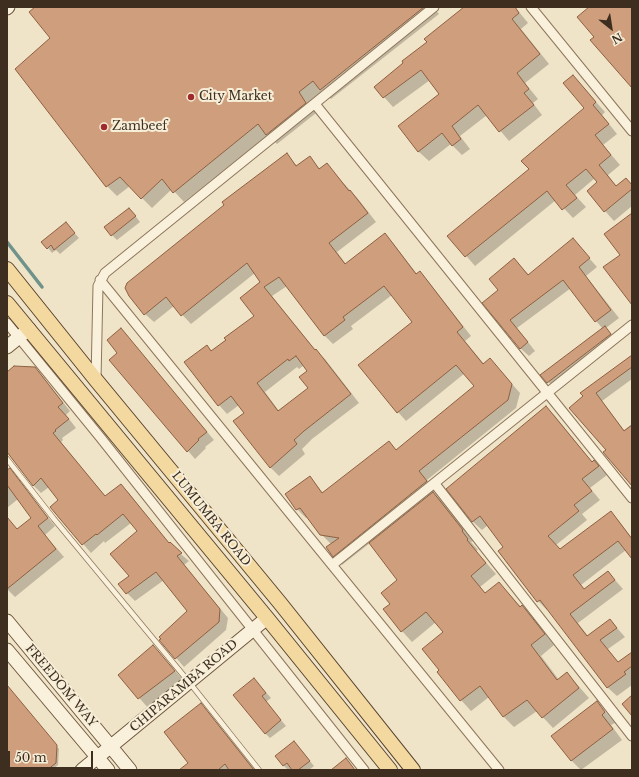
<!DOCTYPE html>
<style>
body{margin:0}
#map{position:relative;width:639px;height:777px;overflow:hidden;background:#f0e4c8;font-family:"Libre Baskerville",serif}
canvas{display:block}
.frame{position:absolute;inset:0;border:8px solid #3d2e20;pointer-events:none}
.north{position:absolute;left:591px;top:8px;width:40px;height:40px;-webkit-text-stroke:3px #f7eed8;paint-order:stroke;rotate:150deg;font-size:11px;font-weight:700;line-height:16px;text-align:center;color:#3d2e20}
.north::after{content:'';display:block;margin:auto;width:14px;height:18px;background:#3d2e20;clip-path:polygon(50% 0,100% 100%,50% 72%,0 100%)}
.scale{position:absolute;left:8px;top:751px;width:85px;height:18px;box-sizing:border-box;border:2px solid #3d2e20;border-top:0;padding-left:5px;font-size:12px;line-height:14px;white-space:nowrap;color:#3d2e20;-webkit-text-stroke:3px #f7eed8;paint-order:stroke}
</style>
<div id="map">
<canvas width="639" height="777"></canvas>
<div class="frame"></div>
<div class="north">N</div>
<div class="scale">50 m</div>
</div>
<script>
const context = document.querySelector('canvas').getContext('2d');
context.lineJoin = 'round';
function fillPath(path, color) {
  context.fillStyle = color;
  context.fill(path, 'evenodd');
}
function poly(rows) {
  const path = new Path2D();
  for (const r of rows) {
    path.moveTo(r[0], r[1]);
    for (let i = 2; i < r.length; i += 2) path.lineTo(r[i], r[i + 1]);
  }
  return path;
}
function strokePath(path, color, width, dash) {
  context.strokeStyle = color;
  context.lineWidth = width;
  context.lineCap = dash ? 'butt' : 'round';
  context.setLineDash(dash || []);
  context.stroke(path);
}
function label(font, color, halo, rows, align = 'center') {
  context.font = font + ' "Libre Baskerville",serif';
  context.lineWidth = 4;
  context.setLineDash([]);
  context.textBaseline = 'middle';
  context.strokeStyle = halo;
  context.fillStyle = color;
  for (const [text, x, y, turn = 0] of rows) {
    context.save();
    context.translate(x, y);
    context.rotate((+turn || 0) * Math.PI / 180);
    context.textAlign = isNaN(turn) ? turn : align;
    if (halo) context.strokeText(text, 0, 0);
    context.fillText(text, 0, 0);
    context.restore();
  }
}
fillPath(poly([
 [37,7,433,7,439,14,331,99,323,91,308,103,316,113,277,144,268,135,184,202,172,189,152,208,130,186,117,196,107,186,52,38],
 [466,7,515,7,528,23,521,29,549,64,525,83,538,99,533,103,542,115,509,141,487,115,460,136,470,149,462,155,451,144,429,161,419,152,399,126,441,94,430,80,393,107,375,87,429,42],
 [573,76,605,112,602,115,617,134,603,145,620,165,608,175,617,187,626,179,632,185,632,206,614,221,605,211,598,182,595,178,575,195,586,207,573,218,556,200,475,266,449,236,530,170,586,108],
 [287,155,297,166,309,158,320,169,327,165,359,200,376,222,337,252,346,264,385,235,393,243,417,274,420,272,428,281,471,336,465,341,484,364,490,359,520,393,516,408,427,480,435,490,433,492,444,503,473,541,471,542,478,550,476,551,496,574,480,587,486,594,499,583,521,607,522,606,532,617,554,645,541,656,559,680,567,673,589,698,553,728,537,711,514,727,504,717,489,697,471,711,461,700,438,672,441,670,444,632,436,622,412,642,402,631,391,604,398,580,370,543,342,565,334,556,332,544,330,543,321,534,308,517,306,518,297,509,310,477,323,493,389,443,397,451,476,387,465,373,406,421,398,412,413,322,392,295,351,326,353,329,333,344,324,335,287,286,272,296,316,351,325,359,359,403,312,439,302,449,305,454,279,476,271,468,234,421,245,413,239,405,227,414,219,405,207,346,212,351,255,316,261,283,255,273,191,324,174,306,154,322,145,314],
 [304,365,308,371,309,389,279,411,265,392,297,367,299,369],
 [134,214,140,222,117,240,112,235],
 [70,228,79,238,60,254,56,250,52,253,48,248],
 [573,240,597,267,586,276,619,318,606,328,618,342,556,390,542,375,603,329,596,321,571,288,517,328,535,351,529,356,520,348,484,303,499,290,514,259,529,275],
 [121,329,214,440,205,447,206,448,195,459,110,360,119,353],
 [632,356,632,379,602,401,624,430,632,424,632,484,607,450,571,408],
 [34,368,43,377,70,411,66,415,76,428,62,438,63,440,61,442,106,497,121,485,129,493,169,544,189,561,184,565,228,618,226,630,184,667,161,640,188,611,164,580,135,601,127,593,138,531,131,523,105,543,104,541,91,553,51,507,59,500,49,487,41,493,33,485,7,452,7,373],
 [546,408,555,416,592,462,594,461,607,475,590,488,600,500,582,514,587,520,556,545,560,550,610,512,619,521,632,538,632,557,626,550,581,585,585,590,608,572,623,589,578,623,588,636,610,620,625,637,608,649,619,663,632,653,632,685,617,696,608,688,549,609,547,610,538,601,499,552,504,548,488,525,482,530,473,522,448,489],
 [9,470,17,478,55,526,45,535,64,557,15,597,7,589,7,517,17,530,32,518,18,499,7,508,7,472],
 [153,646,185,682,149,709,119,675],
 [254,679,271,698,266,702,286,726,270,738,265,733],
 [7,686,59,749,58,765,52,770,7,770],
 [597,702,615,723,611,725,622,740,581,770,571,760],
 [201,704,210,714,256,770,181,770,190,763],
 [294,742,314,766,309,770,294,770,292,768,288,770,283,765]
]), '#0003');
strokePath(poly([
 [7,242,42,287]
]), '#6f938a', 3.5);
const building = poly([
 [35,7,424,7,320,90,313,81,299,92,306,103,266,135,258,124,173,193,162,179,141,199,120,177,106,187,15,69,50,38,29,12,35,7],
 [464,7,515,7,519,13,512,19,540,54,517,73,529,89,524,93,534,105,499,132,478,105,452,126,461,139,452,146,442,133,418,152,398,126,439,94,421,70,383,98,374,87,403,63,402,61,427,42,424,39,464,7],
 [589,7,632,7,632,88,590,40,594,37,577,17,589,7],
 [573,75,596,102,593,105,609,124,595,135,611,155,599,165,616,186,626,178,632,185,632,189,604,212,587,191,597,182,586,169,566,185,577,198,562,210,547,191,465,257,447,236,529,169,521,161,584,108,563,83,573,75],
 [287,153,296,166,310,156,319,169,327,163,349,191,350,190,368,213,329,243,345,264,385,233,416,274,420,271,463,327,457,332,483,364,490,358,512,384,508,400,419,471,427,481,333,557,326,547,339,538,320,535,300,508,296,510,285,494,310,476,322,493,389,441,396,450,474,386,456,365,397,413,358,365,412,322,384,286,343,317,345,320,324,336,279,277,264,287,315,350,316,349,351,394,304,431,294,440,297,444,270,468,233,421,244,413,231,396,218,406,184,362,207,345,211,351,226,340,224,338,254,316,240,298,260,282,247,263,181,316,166,297,144,315,129,296,125,288,127,283,224,205,222,202,287,153],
 [296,356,307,371,299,377,308,388,278,411,257,383,288,359,289,361,296,356],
 [129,208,136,216,111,236,104,227,129,208],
 [632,213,632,305,603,267,620,255,604,234,632,213],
 [66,222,75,233,54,250,51,245,47,249,41,242,66,222],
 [573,238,590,258,579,267,611,310,595,322,563,280,510,320,528,342,520,349,482,303,498,290,489,279,514,258,528,275,573,238],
 [605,326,611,334,547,383,540,375,605,326],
 [121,328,207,432,198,439,199,440,187,452,109,360,117,353,107,340,121,328],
 [632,355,632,367,596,393,624,431,632,425,632,486,603,452,606,450,569,408,583,396,580,393,632,355],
 [14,366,35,367,63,403,58,407,69,419,55,430,56,431,53,433,105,496,121,484,169,543,170,542,182,553,177,556,220,609,219,622,175,659,159,640,161,639,159,637,187,611,156,572,126,594,118,584,129,576,110,554,137,531,123,514,97,535,96,534,82,545,50,507,58,500,41,478,33,486,7,452,7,372,14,366],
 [546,406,592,462,594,460,599,466,582,479,592,491,574,505,579,511,548,536,560,549,611,511,632,539,632,559,618,541,573,575,584,589,608,571,615,580,570,614,587,636,610,619,617,628,600,640,618,662,632,652,632,666,624,672,626,674,607,688,540,600,537,602,498,551,503,547,480,516,472,522,446,489,546,406],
 [10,468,48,518,38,526,56,549,7,589,7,517,17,529,31,518,7,485,7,470,10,468],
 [433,492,463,530,462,531,468,539,467,540,486,563,471,576,485,593,499,582,520,607,522,605,545,634,531,645,557,680,567,672,579,688,542,718,527,700,503,717,480,686,460,701,437,672,439,670,422,649,443,632,426,612,401,632,383,609,390,604,381,593,397,580,369,543,433,492],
 [153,645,175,671,138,699,118,675,153,645],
 [254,678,266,693,262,696,281,720,265,734,233,695,254,678],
 [7,685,57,745,56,763,47,770,7,770,7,685],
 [632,695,632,716,622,704,632,695],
 [597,701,605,712,602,715,613,729,571,761,551,736,597,701],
 [201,703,254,770,229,770,225,764,218,770,179,770,188,763,164,732,201,703],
 [294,741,310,761,298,770,292,770,287,763,283,766,275,756,294,741],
 [346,758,355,770,331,770,346,758]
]);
fillPath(building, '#cf9f7d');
strokePath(building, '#8d5f41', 1);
const lane = poly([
 [7,459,54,519,189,682,259,770]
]);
const street = poly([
 [531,7,632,131],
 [315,104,632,498],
 [100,280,499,770],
 [7,323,100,437,364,770],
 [96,380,98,286,105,273,434,7],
 [435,484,632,736],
 [332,565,632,325]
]);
const secondary = poly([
 [7,8,8,7],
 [7,347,29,329],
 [7,621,130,770],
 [7,650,108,770],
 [82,770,267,618]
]);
const primary = poly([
 [7,269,96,380,280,603,413,770],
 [7,303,267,618,390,770]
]);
strokePath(lane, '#8d765c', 6);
strokePath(street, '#8d765c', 11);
strokePath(secondary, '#6f573f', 15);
strokePath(primary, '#5b4430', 16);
strokePath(lane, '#faf1dc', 4.5);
strokePath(street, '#faf1dc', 9);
strokePath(secondary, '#faf1dc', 13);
strokePath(primary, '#f3d9a0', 14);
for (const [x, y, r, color] of [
 [191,97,4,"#9e2a2b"],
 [104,127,4,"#9e2a2b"]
]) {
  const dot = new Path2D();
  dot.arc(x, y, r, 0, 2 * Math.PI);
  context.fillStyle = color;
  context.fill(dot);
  strokePath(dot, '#f7eed8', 1.5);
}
label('12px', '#3d2e20', '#f7eed8', [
 ["City Market",199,97],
 ["Zambeef",112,127]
], 'left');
label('12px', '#3d2e20', '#f7eed8', [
 ["LUMUMBA ROAD",211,519,51],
 ["FREEDOM WAY",61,686,50],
 ["CHIPARAMBA ROAD",184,686,-40]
]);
</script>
